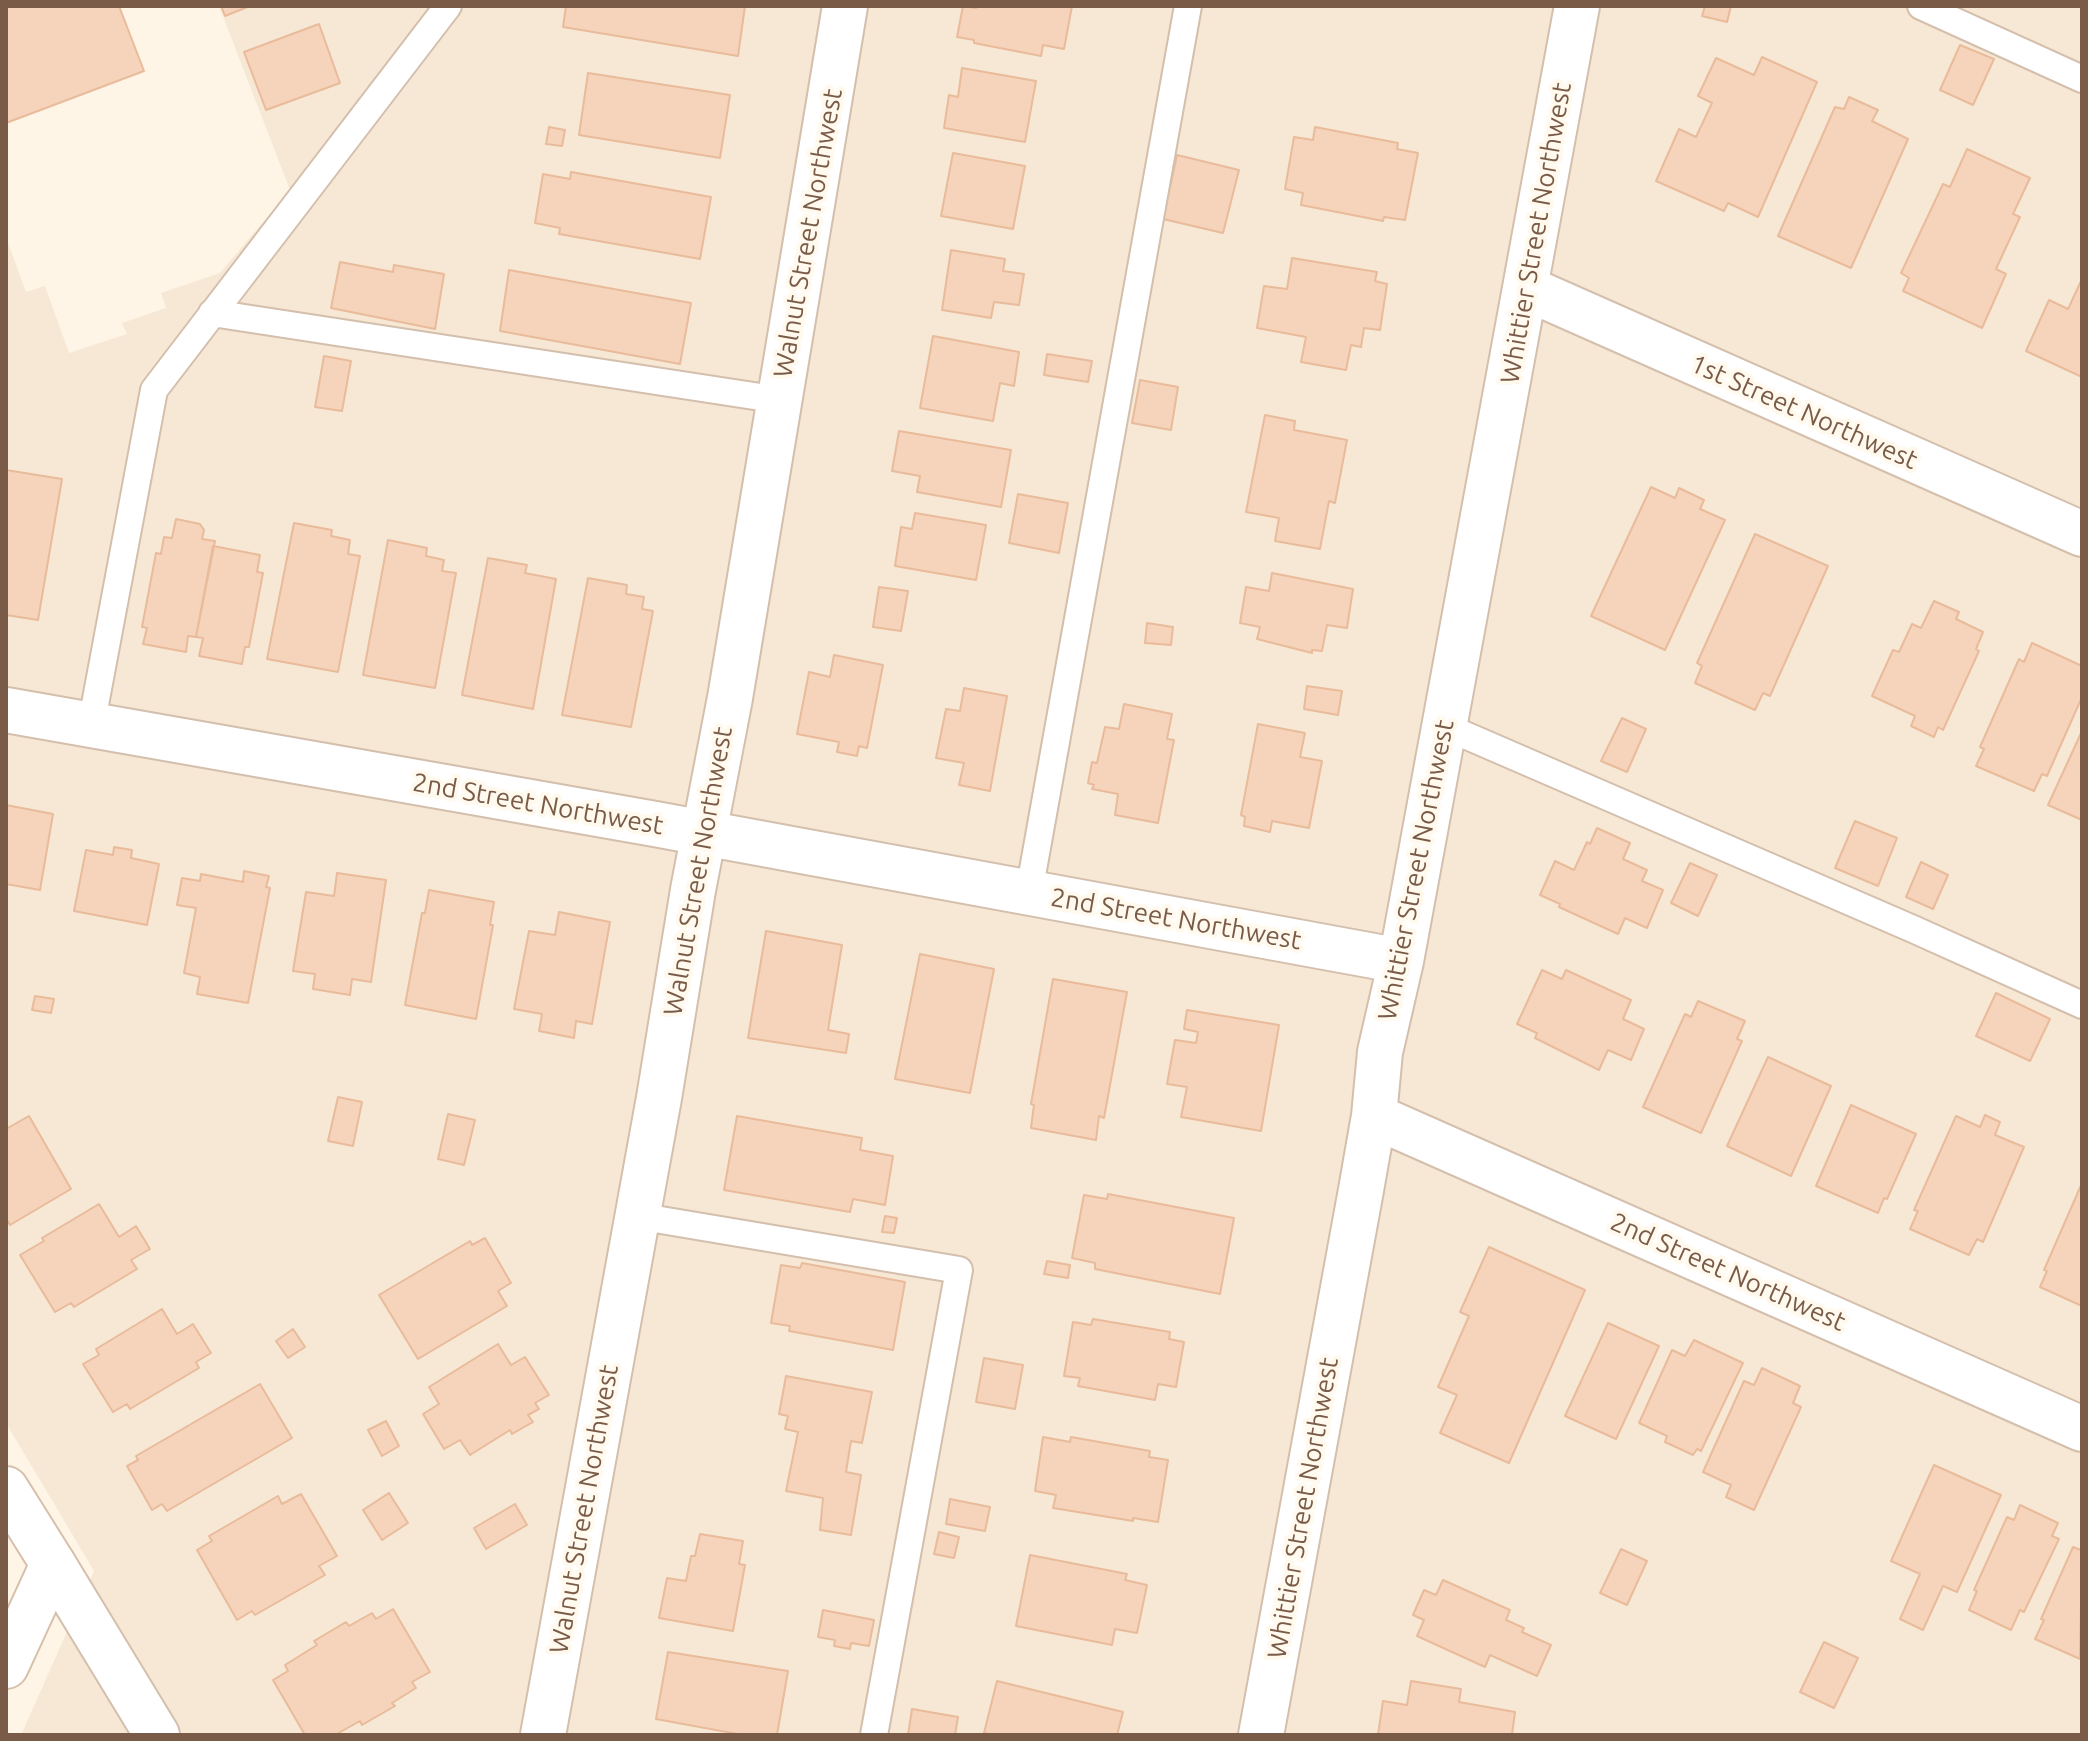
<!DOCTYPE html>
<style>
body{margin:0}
#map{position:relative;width:2088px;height:1741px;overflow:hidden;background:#fef5e6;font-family:Ubuntu,sans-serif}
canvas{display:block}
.frame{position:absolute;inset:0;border:8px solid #7a5b48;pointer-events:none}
</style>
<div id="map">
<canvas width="2088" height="1741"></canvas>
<div class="frame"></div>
</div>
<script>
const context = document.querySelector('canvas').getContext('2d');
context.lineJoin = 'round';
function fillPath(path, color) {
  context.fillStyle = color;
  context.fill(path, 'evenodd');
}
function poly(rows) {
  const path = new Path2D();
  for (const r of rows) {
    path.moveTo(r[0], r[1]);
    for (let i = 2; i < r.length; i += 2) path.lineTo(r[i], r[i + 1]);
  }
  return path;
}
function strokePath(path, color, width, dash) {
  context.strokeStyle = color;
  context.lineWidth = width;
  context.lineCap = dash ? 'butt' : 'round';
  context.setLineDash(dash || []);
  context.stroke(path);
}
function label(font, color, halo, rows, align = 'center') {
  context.font = font + ' Ubuntu,sans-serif';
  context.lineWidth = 8;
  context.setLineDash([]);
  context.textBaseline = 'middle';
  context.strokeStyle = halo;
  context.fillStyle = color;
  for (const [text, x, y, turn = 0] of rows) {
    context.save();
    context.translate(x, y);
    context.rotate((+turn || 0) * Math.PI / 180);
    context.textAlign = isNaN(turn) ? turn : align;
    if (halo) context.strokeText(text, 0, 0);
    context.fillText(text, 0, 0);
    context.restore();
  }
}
fillPath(poly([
 [219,6,2082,6,2082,1735,21,1735,94,1571,6,1423,6,237,26,292,45,286,69,353,127,334,122,323,166,308,161,293,220,273,290,190]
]), '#f6e8d4');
const building = poly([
 [6,6,119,6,144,71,6,123,6,6],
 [221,6,250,6,225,16,221,6],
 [566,6,745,6,738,56,563,27,566,6],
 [963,6,976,8,976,6,1072,6,1064,49,1043,45,1041,56,974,43,974,40,957,37,963,6],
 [1705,6,1731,6,1727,22,1702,16,1705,6],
 [319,24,340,83,266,110,244,52,319,24],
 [1960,45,1994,59,1973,105,1940,90,1960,45],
 [1762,57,1817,82,1758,217,1728,203,1724,211,1656,181,1679,129,1696,137,1712,103,1698,96,1716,58,1754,75,1762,57],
 [962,68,1036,81,1025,142,944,128,949,95,958,97,962,68],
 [588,73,730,95,720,158,579,135,588,73],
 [1849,97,1878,110,1872,121,1908,139,1851,268,1778,236,1835,107,1844,109,1849,97],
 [549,127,565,130,562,146,546,144,549,127],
 [1315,127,1398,143,1397,149,1418,153,1405,220,1384,217,1383,221,1301,205,1303,193,1285,189,1294,137,1313,140,1315,127],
 [1967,149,2030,178,2013,214,2020,217,1996,269,2006,274,1982,328,1903,291,1909,278,1901,273,1943,184,1950,187,1967,149],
 [953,153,1025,166,1013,229,941,216,953,153],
 [1177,155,1239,170,1223,233,1163,219,1177,155],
 [571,172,711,197,700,259,559,234,560,228,535,223,543,174,570,179,571,172],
 [951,250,1005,259,1003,271,1024,274,1019,305,994,302,991,318,942,310,951,250],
 [1292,258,1377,272,1375,281,1387,284,1380,330,1364,328,1361,347,1351,345,1346,370,1301,362,1306,337,1257,328,1264,286,1287,289,1292,258],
 [340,262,393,272,394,265,444,274,435,329,331,308,340,262],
 [509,270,691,303,680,364,500,331,509,270],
 [2082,279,2082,377,2026,351,2049,300,2068,309,2082,279],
 [933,336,1019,352,1014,386,1000,383,993,421,920,408,933,336],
 [1047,354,1092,361,1088,382,1044,375,1047,354],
 [324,356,351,361,342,411,315,407,324,356],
 [1140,380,1178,387,1171,430,1132,423,1140,380],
 [1265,415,1295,421,1294,430,1347,440,1335,503,1329,501,1320,549,1275,541,1279,518,1246,512,1265,415],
 [899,431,1011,450,1001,507,917,492,920,476,892,471,899,431],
 [6,470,62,479,38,620,6,615,6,470],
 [1651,487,1675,498,1679,488,1704,500,1700,509,1725,520,1665,650,1591,616,1651,487],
 [1018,494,1068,503,1059,553,1009,543,1018,494],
 [915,513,986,525,976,580,895,566,901,527,912,529,915,513],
 [176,519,200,524,204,530,202,539,215,541,196,637,188,636,186,652,143,644,147,628,142,627,156,553,161,554,164,537,172,538,176,519],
 [294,523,332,530,331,536,350,540,348,554,360,556,338,672,267,659,294,523],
 [1755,534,1828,566,1770,696,1763,693,1755,710,1695,683,1702,666,1697,663,1755,534],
 [388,540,427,548,426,556,444,560,442,571,456,573,435,688,363,675,388,540],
 [213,546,260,555,257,572,263,573,249,647,245,647,242,664,199,656,203,638,196,637,213,546],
 [488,558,527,565,525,573,556,579,533,709,462,695,488,558],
 [1272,573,1353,589,1347,628,1327,625,1322,651,1312,650,1312,653,1257,639,1260,627,1240,623,1246,587,1269,591,1272,573],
 [588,578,627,585,626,594,644,597,642,609,653,611,631,727,562,715,588,578],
 [879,587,908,591,901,631,873,627,879,587],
 [1934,601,1959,612,1956,619,1983,632,1976,649,1979,651,1943,730,1938,727,1934,737,1911,726,1915,716,1872,696,1893,650,1899,652,1912,624,1921,628,1934,601],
 [1147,623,1173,627,1171,645,1145,643,1147,623],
 [2032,643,2082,666,2082,697,2047,776,2042,774,2034,791,1976,766,1984,749,1980,747,2019,659,2024,662,2032,643],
 [834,655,883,665,867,748,859,746,857,756,837,752,839,742,797,734,809,672,830,677,834,655],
 [1307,686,1342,691,1338,715,1304,709,1307,686],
 [964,688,1007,696,990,791,959,785,964,763,936,758,946,709,960,711,964,688],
 [1124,704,1172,714,1167,739,1174,740,1158,823,1115,815,1118,794,1092,789,1094,785,1088,783,1092,762,1097,763,1105,727,1119,729,1124,704],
 [1622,718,1646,729,1627,772,1601,761,1622,718],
 [1258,724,1305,733,1300,757,1322,761,1309,828,1272,821,1270,832,1244,826,1245,817,1241,815,1258,724],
 [2082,731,2082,820,2048,805,2082,731],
 [6,805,53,814,40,890,6,884,6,805],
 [1855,821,1897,838,1878,886,1835,868,1855,821],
 [1597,828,1630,843,1623,859,1647,870,1642,881,1663,890,1647,928,1625,918,1618,934,1559,907,1560,904,1540,895,1555,861,1574,870,1587,842,1590,844,1597,828],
 [114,847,132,850,131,858,159,864,147,925,74,911,86,850,113,855,114,847],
 [1921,862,1948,875,1933,909,1906,897,1921,862],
 [1690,863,1717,875,1698,916,1671,903,1690,863],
 [244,871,269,876,266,887,270,888,248,1003,197,994,200,977,184,973,196,908,177,905,182,878,200,881,201,874,243,882,244,871],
 [337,873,386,880,371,982,352,979,350,995,313,989,315,974,293,971,306,892,334,896,337,873],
 [429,890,494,902,490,925,493,925,476,1019,405,1005,422,913,425,913,429,890],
 [559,912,610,922,592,1024,576,1021,574,1038,539,1031,542,1014,514,1009,529,931,555,935,559,912],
 [766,931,842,945,828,1030,849,1034,846,1053,748,1038,766,931],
 [920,954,994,969,970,1093,895,1079,920,954],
 [1542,970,1562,979,1566,970,1631,1000,1623,1019,1644,1029,1631,1060,1608,1050,1599,1070,1535,1038,1537,1033,1517,1024,1542,970],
 [1053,979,1127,992,1104,1118,1099,1116,1096,1140,1031,1128,1034,1105,1031,1104,1053,979],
 [1996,993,2050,1019,2030,1061,1976,1036,1996,993],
 [35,996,54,999,51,1013,32,1010,35,996],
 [1698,1001,1745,1021,1737,1039,1742,1041,1701,1133,1643,1107,1685,1014,1691,1017,1698,1001],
 [1187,1010,1279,1025,1261,1131,1181,1117,1187,1087,1167,1084,1175,1040,1196,1043,1198,1032,1184,1029,1187,1010],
 [1768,1057,1831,1086,1791,1176,1727,1146,1768,1057],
 [338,1097,362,1102,353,1146,328,1141,338,1097],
 [1851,1105,1916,1134,1887,1199,1884,1198,1878,1213,1816,1186,1851,1105],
 [448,1114,475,1120,464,1165,438,1159,448,1114],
 [1985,1115,2000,1122,1995,1135,2024,1147,1983,1242,1977,1239,1969,1255,1910,1229,1918,1211,1914,1210,1956,1116,1980,1127,1985,1115],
 [29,1116,71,1189,10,1225,6,1218,6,1129,29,1116],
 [737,1116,862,1138,860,1150,893,1156,885,1205,853,1199,850,1212,724,1190,737,1116],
 [2082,1183,2082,1306,2040,1287,2047,1271,2044,1270,2082,1183],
 [1108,1194,1234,1218,1220,1294,1095,1269,1095,1263,1072,1258,1084,1195,1107,1199,1108,1194],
 [99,1204,119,1237,136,1226,150,1249,131,1260,137,1269,74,1307,71,1303,55,1312,20,1255,44,1241,42,1238,99,1204],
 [885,1216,897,1218,894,1233,882,1232,885,1216],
 [485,1238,511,1283,498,1291,507,1306,418,1359,379,1295,470,1241,472,1245,485,1238],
 [1489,1247,1585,1290,1509,1463,1440,1433,1457,1395,1438,1387,1469,1316,1460,1312,1489,1247],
 [1047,1261,1070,1265,1068,1278,1044,1274,1047,1261],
 [802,1263,905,1282,893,1350,789,1331,790,1326,771,1323,781,1265,800,1268,802,1263],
 [162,1309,177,1334,193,1324,211,1353,196,1362,199,1368,130,1409,127,1404,113,1412,83,1364,99,1355,96,1349,162,1309],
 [1093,1319,1170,1332,1169,1339,1184,1342,1176,1387,1158,1384,1155,1400,1078,1386,1080,1378,1064,1376,1073,1322,1091,1325,1093,1319],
 [1608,1323,1659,1346,1616,1439,1565,1416,1608,1323],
 [293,1329,305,1347,288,1358,276,1341,293,1329],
 [1694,1340,1743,1363,1701,1451,1697,1449,1693,1455,1665,1442,1667,1436,1639,1423,1672,1350,1685,1356,1694,1340],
 [498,1344,511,1365,525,1357,549,1395,535,1403,539,1409,528,1415,533,1422,512,1434,510,1430,470,1455,460,1440,444,1449,423,1414,439,1404,429,1387,498,1344],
 [984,1358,1023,1365,1015,1409,976,1402,984,1358],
 [1762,1368,1800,1386,1793,1403,1801,1407,1754,1510,1726,1497,1731,1485,1703,1472,1744,1381,1754,1385,1762,1368],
 [786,1376,872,1392,862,1443,851,1441,846,1472,861,1475,851,1535,820,1530,823,1498,786,1491,798,1432,785,1429,788,1416,779,1414,786,1376],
 [260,1384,292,1438,167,1511,162,1504,152,1510,127,1466,138,1460,136,1456,260,1384],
 [386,1421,399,1446,382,1456,368,1430,386,1421],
 [1043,1437,1070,1442,1071,1437,1150,1451,1149,1457,1168,1460,1158,1522,1133,1518,1133,1521,1053,1508,1056,1495,1035,1491,1043,1437],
 [1934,1465,2001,1495,1957,1592,1943,1586,1923,1630,1900,1619,1920,1574,1891,1561,1934,1465],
 [389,1493,408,1523,382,1540,363,1510,389,1493],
 [301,1494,337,1556,319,1566,325,1575,255,1615,252,1611,237,1620,197,1550,212,1541,209,1536,278,1496,282,1504,301,1494],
 [950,1499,990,1507,985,1531,946,1524,950,1499],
 [515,1504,527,1525,486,1549,474,1528,515,1504],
 [2020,1505,2058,1523,2052,1536,2059,1539,2024,1612,2020,1610,2011,1630,1969,1610,1977,1591,1974,1590,2007,1517,2014,1520,2020,1505],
 [939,1532,959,1537,954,1558,934,1554,939,1532],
 [700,1534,743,1541,739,1564,745,1565,733,1631,659,1618,667,1578,686,1581,691,1556,695,1556,700,1534],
 [2073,1547,2081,1550,2082,1548,2080,1659,2035,1639,2044,1620,2041,1619,2073,1547],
 [1621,1549,1647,1561,1627,1605,1600,1593,1621,1549],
 [1030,1555,1127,1574,1125,1580,1147,1585,1137,1633,1115,1629,1112,1645,1016,1626,1030,1555],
 [1443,1580,1510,1610,1506,1620,1524,1628,1522,1632,1551,1645,1537,1676,1490,1655,1485,1667,1417,1636,1424,1620,1413,1615,1424,1590,1436,1595,1443,1580],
 [393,1609,430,1672,412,1682,416,1688,392,1703,395,1706,362,1725,360,1721,335,1735,305,1735,273,1680,288,1671,285,1665,317,1645,314,1641,346,1622,349,1626,372,1613,376,1619,393,1609],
 [823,1610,874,1620,869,1646,851,1643,850,1649,834,1646,835,1640,818,1637,823,1610],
 [1824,1642,1858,1658,1834,1708,1800,1692,1824,1642],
 [668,1652,788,1671,777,1735,743,1735,656,1719,668,1652],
 [997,1681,1123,1712,1117,1735,993,1735,984,1733,997,1681],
 [1411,1681,1461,1689,1459,1702,1515,1712,1512,1735,1378,1735,1383,1701,1407,1705,1411,1681],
 [912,1709,958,1717,955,1735,908,1735,912,1709]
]);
fillPath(building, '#f5d4bb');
strokePath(building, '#e9bb9b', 2);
const lane = poly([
 [1921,6,2082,79],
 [212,313,780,400],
 [91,726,154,390,448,6],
 [1444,726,1913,929,2082,1005],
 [1029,892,1188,6],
 [637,1216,959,1270,874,1735]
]);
const street = poly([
 [1526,288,2082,534],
 [6,710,655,824,1401,961],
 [1374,1116,2082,1429],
 [53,1564,157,1735],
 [543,1735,659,1098,693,890,730,698,845,6],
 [1261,1735,1361,1190,1374,1116,1380,1052,1401,961,1577,6]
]);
const secondary = poly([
 [6,1489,53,1564,6,1666]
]);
strokePath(lane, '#d4bfad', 30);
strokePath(street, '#d4bfad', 48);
strokePath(secondary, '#d7bfaa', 48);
strokePath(lane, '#fff', 26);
strokePath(street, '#fff', 44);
strokePath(secondary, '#fff', 44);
label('26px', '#7a5b48', '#fff9ee', [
 ["Walnut Street Northwest",808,233,-80],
 ["Whittier Street Northwest",1536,233,-80],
 ["1st Street Northwest",1804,412,24],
 ["2nd Street Northwest",538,804,10],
 ["Whittier Street Northwest",1416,870,-79],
 ["Walnut Street Northwest",698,871,-80],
 ["2nd Street Northwest",1176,919,10],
 ["2nd Street Northwest",1728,1272,24],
 ["Whittier Street Northwest",1303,1508,-80],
 ["Walnut Street Northwest",584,1509,-80]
]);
</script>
